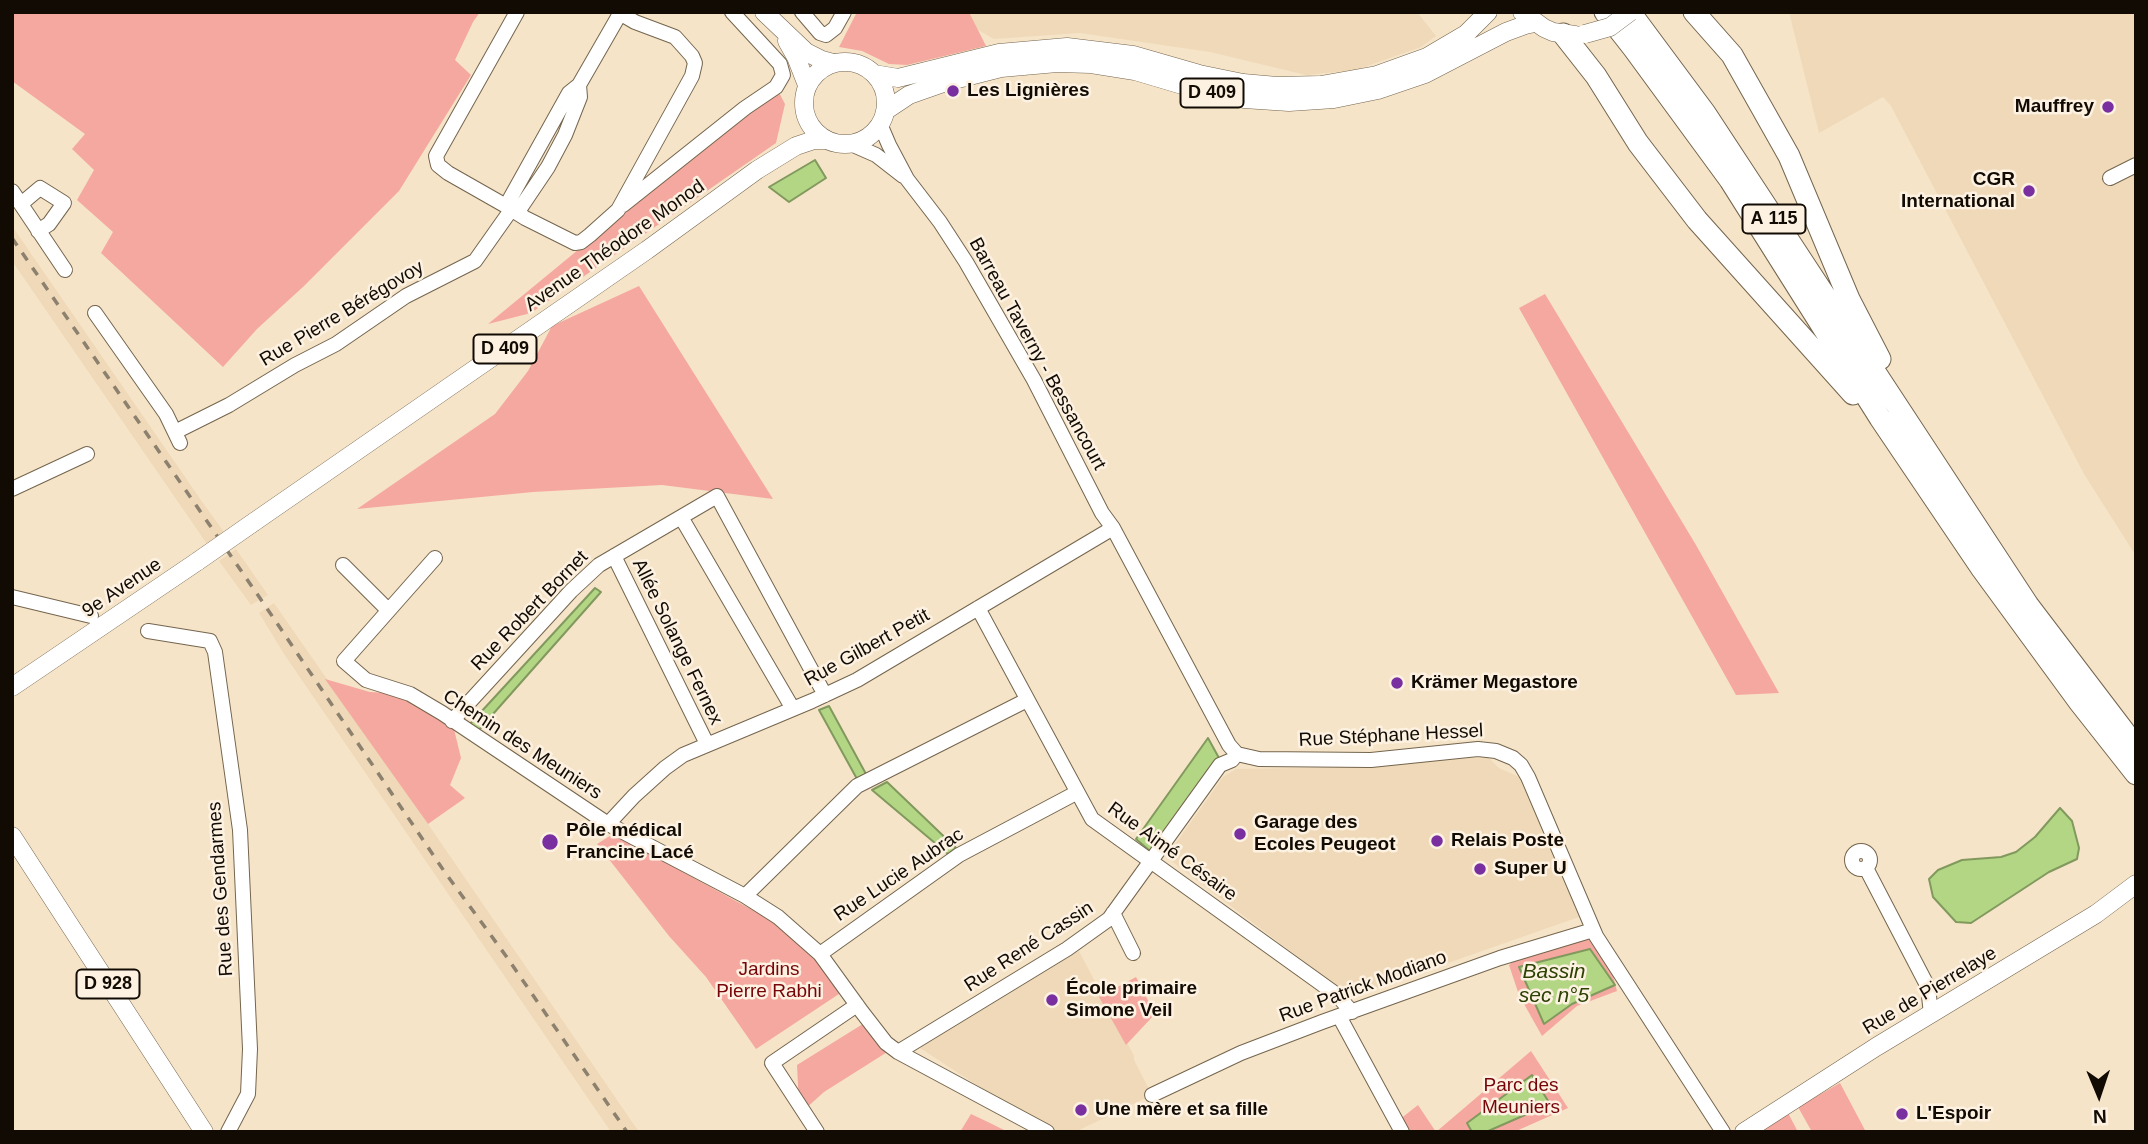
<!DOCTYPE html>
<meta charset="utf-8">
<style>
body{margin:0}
#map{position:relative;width:2148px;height:1144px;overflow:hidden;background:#f6e4c9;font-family:Arial,sans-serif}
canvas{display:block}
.frame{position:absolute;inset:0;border:14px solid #110b04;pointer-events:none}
.north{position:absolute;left:2064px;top:1060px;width:70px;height:70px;-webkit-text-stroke:5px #fdf2e2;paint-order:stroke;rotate:178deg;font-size:19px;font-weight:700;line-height:28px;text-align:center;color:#110b04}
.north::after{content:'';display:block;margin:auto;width:24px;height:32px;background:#110b04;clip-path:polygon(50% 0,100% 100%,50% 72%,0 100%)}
</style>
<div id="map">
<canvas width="2148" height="1144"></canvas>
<div class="frame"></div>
<div class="north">N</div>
</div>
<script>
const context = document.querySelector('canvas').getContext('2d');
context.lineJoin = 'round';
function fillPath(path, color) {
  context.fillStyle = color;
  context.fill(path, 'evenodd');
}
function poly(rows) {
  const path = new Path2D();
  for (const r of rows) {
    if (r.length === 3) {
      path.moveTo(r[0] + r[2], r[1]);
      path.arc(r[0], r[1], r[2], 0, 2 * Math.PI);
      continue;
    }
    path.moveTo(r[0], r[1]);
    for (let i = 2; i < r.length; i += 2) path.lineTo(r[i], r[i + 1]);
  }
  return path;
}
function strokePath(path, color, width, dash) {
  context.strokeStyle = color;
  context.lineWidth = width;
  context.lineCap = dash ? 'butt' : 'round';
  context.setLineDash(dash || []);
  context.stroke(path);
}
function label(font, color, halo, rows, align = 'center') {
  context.font = font + ' Arial,sans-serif';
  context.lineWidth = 5;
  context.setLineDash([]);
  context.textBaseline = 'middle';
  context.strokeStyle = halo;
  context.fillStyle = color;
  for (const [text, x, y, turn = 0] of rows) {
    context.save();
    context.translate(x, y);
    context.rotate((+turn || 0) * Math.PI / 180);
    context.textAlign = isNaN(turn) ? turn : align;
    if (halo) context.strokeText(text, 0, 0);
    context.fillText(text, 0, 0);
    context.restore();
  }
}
fillPath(poly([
 [969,12,1417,12,1436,36,1421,47,1356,70,1306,75,1210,52,1080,33,994,39,978,30],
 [1789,12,2136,12,2136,556,2084,474,1891,106,1883,97,1819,133],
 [12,226,203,503,224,532,207,544,12,261],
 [236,549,268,595,251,605,219,561],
 [274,603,428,824,639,1132,611,1132,284,654,259,613],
 [1467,758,1489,758,1499,768,1519,777,1579,917,1351,997,1166,857,1223,777,1236,769,1358,767],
 [1079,951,1134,1056,1134,1060,1152,1095,1075,1132,1049,1132,920,1048]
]), '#efd9b8');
fillPath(poly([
 [12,12,480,12,473,22,455,60,471,75,399,191,304,286,257,329,223,367,101,253,113,232,77,200,94,170,72,149,85,134,12,81],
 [857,12,969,12,986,46,907,65,889,64,862,51,839,47],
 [776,87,785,104,776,143,531,313,488,324],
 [639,286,773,499,662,485,533,492,357,509,495,414,528,371,552,326],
 [1545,294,1696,545,1779,693,1736,695,1519,308],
 [325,679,370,692,410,694,452,721,461,758,450,785,465,798,428,824],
 [613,834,780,925,817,957,842,992,756,1049,706,977,669,936,597,844],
 [1588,939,1593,940,1609,960,1617,991,1577,1006,1542,1036,1519,995,1509,965,1516,959],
 [1136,977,1155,1014,1126,1045,1099,997],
 [866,1022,892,1049,824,1092,804,1110,799,1105,797,1065],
 [1531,1051,1568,1108,1514,1132,1436,1132],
 [1840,1083,1866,1132,1812,1132,1798,1107],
 [1418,1105,1436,1132,1406,1132,1399,1120],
 [1787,1111,1798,1132,1749,1132],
 [971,1114,990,1123,1008,1132,960,1132]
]), '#f5a89f');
const water = poly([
 [815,160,826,178,789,202,769,187,815,160],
 [595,588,601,592,478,731,469,725,595,588],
 [829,706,866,774,857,779,819,710,829,706],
 [1208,738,1219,758,1150,851,1136,839,1208,738],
 [887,782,956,848,948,854,872,790,887,782],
 [2060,808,2072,821,2079,848,2077,859,2049,872,1971,923,1956,922,1933,897,1929,879,1938,870,1962,860,2001,857,2016,852,2035,837,2060,808],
 [1590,949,1615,985,1572,1004,1544,1024,1519,967,1590,949],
 [1532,1075,1550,1104,1486,1132,1472,1132,1467,1123,1532,1075]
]);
fillPath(water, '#b2d684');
strokePath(water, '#82995e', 2);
const minor = poly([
 [802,12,820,33,826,35,835,28,844,12],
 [579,85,621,12],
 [880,124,889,145,907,179,940,222,966,262,1034,380,1102,513,1113,528,1229,745,1237,754,1259,759,1371,760,1478,749,1496,751,1513,758,1521,765,1528,777,1596,936,1723,1132],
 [851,144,876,155,903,176],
 [2110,178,2136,165],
 [12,191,65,270],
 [21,204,40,188,64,203,49,224,38,231],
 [623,205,745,108,776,87,783,75,780,64,732,12],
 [506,206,448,173,438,165,436,156,517,12],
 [517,213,548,167,565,135,580,97,579,85,569,93,506,206,511,210,517,213,525,218,575,243,581,242,590,235,618,210,692,76,695,63,692,56,675,37,635,22,618,12],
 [95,313,166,414,180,443],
 [175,432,229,405,295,365,336,344,406,296,475,261,511,210],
 [12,489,87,454],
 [681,517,793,709],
 [614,556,707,744],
 [435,558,344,661,366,680,410,694,442,713,608,824,745,896,778,917,820,954,862,1012,886,1043,898,1052,1047,1132],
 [343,565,388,610],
 [12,597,91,616],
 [978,608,1092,819,1337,995,1352,1012],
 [148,631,210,641,215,652,240,830,250,1049,248,1094,228,1132],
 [452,721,571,591,599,565,717,496,825,695],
 [608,824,634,796,665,768,683,755,812,701,857,680,1113,528],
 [1861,860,9],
 [1866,868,1928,987,1931,1014],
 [745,896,857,786,1027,700],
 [1113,913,1133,953],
 [820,954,959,855,1076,793],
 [1339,1016,1402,1132],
 [898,1052,1067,949,1109,919,1220,765,1232,760,1237,754],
 [1152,1095,1241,1053,1322,1022,1500,958,1593,930],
 [817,1132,772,1063,857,1005]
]);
const major = poly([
 [764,12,806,52,822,60,833,63],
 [1522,12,1544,28,1553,32,1575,35],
 [787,41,796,57,807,85],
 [845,103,41],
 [874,74,898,78,999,53,1067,47,1133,55,1199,74,1243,83,1277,86,1321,85,1377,75,1427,57,1466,34,1488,12],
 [885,111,909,95,946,82,1001,68,1057,63,1091,64,1135,71,1199,90,1244,99,1289,102,1334,99,1378,90,1425,74,1506,32,1525,25,1535,23],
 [254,522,647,250,757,170,796,146,814,140,826,140],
 [12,687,198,561],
 [12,836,204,1132],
 [1744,1132,1876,1047,2096,914,2136,884]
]);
const highway = poly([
 [1605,12,1634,49,1730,180,1880,418,1982,569,2080,703,2136,774],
 [1630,12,1705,113,2028,605,2136,747],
 [1694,12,1732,55,1789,156,1849,299,1880,359],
 [1563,34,1596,76,1638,143,1697,220,1853,394]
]);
strokePath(minor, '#74654d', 16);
strokePath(major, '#74654d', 19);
strokePath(highway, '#74654d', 23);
strokePath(minor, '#fff', 14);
strokePath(major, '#fff', 18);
strokePath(highway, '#fff', 21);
strokePath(poly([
 [12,238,264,604,444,871,506,956,627,1132]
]), '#8c806e', 3.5, [9, 9]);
const majorBridge = poly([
 [1585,34,1610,27,1630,12],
 [198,561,254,522]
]);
strokePath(majorBridge, '#74654d', 19, []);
strokePath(majorBridge, '#fff', 18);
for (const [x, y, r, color] of [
 [953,91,7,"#7a2fa1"],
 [2108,107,7,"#7a2fa1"],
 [2029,191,7,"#7a2fa1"],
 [1397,683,7,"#7a2fa1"],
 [1240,834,7,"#7a2fa1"],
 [1437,841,7,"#7a2fa1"],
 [550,842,9,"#7a2fa1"],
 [1480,869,7,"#7a2fa1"],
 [1052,1000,7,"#7a2fa1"],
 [1081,1110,7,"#7a2fa1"],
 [1902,1114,7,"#7a2fa1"]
]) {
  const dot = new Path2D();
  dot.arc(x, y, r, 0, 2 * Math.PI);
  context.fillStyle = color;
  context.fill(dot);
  strokePath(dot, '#fdf2e2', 2.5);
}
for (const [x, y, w] of [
 [1212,93,63],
 [1774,219,63],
 [505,349,63],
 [108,984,63]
]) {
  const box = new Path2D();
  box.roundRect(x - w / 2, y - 14.5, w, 29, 5);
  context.fillStyle = '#fdf2e2';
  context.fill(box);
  strokePath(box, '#110b04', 2);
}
label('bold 18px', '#110b04', null, [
 ["D 409",1212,93],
 ["A 115",1774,219],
 ["D 409",505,349],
 ["D 928",108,984]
]);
label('bold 19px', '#110b04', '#fdf2e2', [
 ["Les Lignières",967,91],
 ["Mauffrey",2094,107,"right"],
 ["CGR",2015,180,"right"],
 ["International",2015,202,"right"],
 ["Krämer Megastore",1411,683],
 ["Garage des",1254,823],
 ["Ecoles Peugeot",1254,845],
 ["Pôle médical",566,831],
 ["Francine Lacé",566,853],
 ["Relais Poste",1451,841],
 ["Super U",1494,869],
 ["École primaire",1066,989],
 ["Simone Veil",1066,1011],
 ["Une mère et sa fille",1095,1110],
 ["L'Espoir",1916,1114]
], 'left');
label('19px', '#110b04', '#fdf2e2', [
 ["Avenue Théodore Monod",615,246,-35],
 ["Rue Pierre Bérégovoy",342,314,-31],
 ["Barreau Taverny - Bessancourt",1037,354,61],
 ["9e Avenue",122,588,-34],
 ["Rue Robert Bornet",530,611,-46],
 ["Allée Solange Fernex",677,642,64],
 ["Rue Gilbert Petit",867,648,-29],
 ["Rue Stéphane Hessel",1391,736,-3],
 ["Chemin des Meuniers",522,745,33],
 ["Rue Aimé Césaire",1172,852,36],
 ["Rue Lucie Aubrac",899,875,-34],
 ["Rue des Gendarmes",221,889,-94],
 ["Rue René Cassin",1029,947,-33],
 ["Rue Patrick Modiano",1363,987,-20],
 ["Rue de Pierrelaye",1930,991,-31]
]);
label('19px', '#770409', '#fdf2e2', [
 ["Jardins",769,970],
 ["Pierre Rabhi",769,992],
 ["Parc des",1521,1086],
 ["Meuniers",1521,1108]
]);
label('italic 21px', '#2c4104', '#fdf2e2', [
 ["Bassin",1554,972],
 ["sec n°5",1554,996]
]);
</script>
